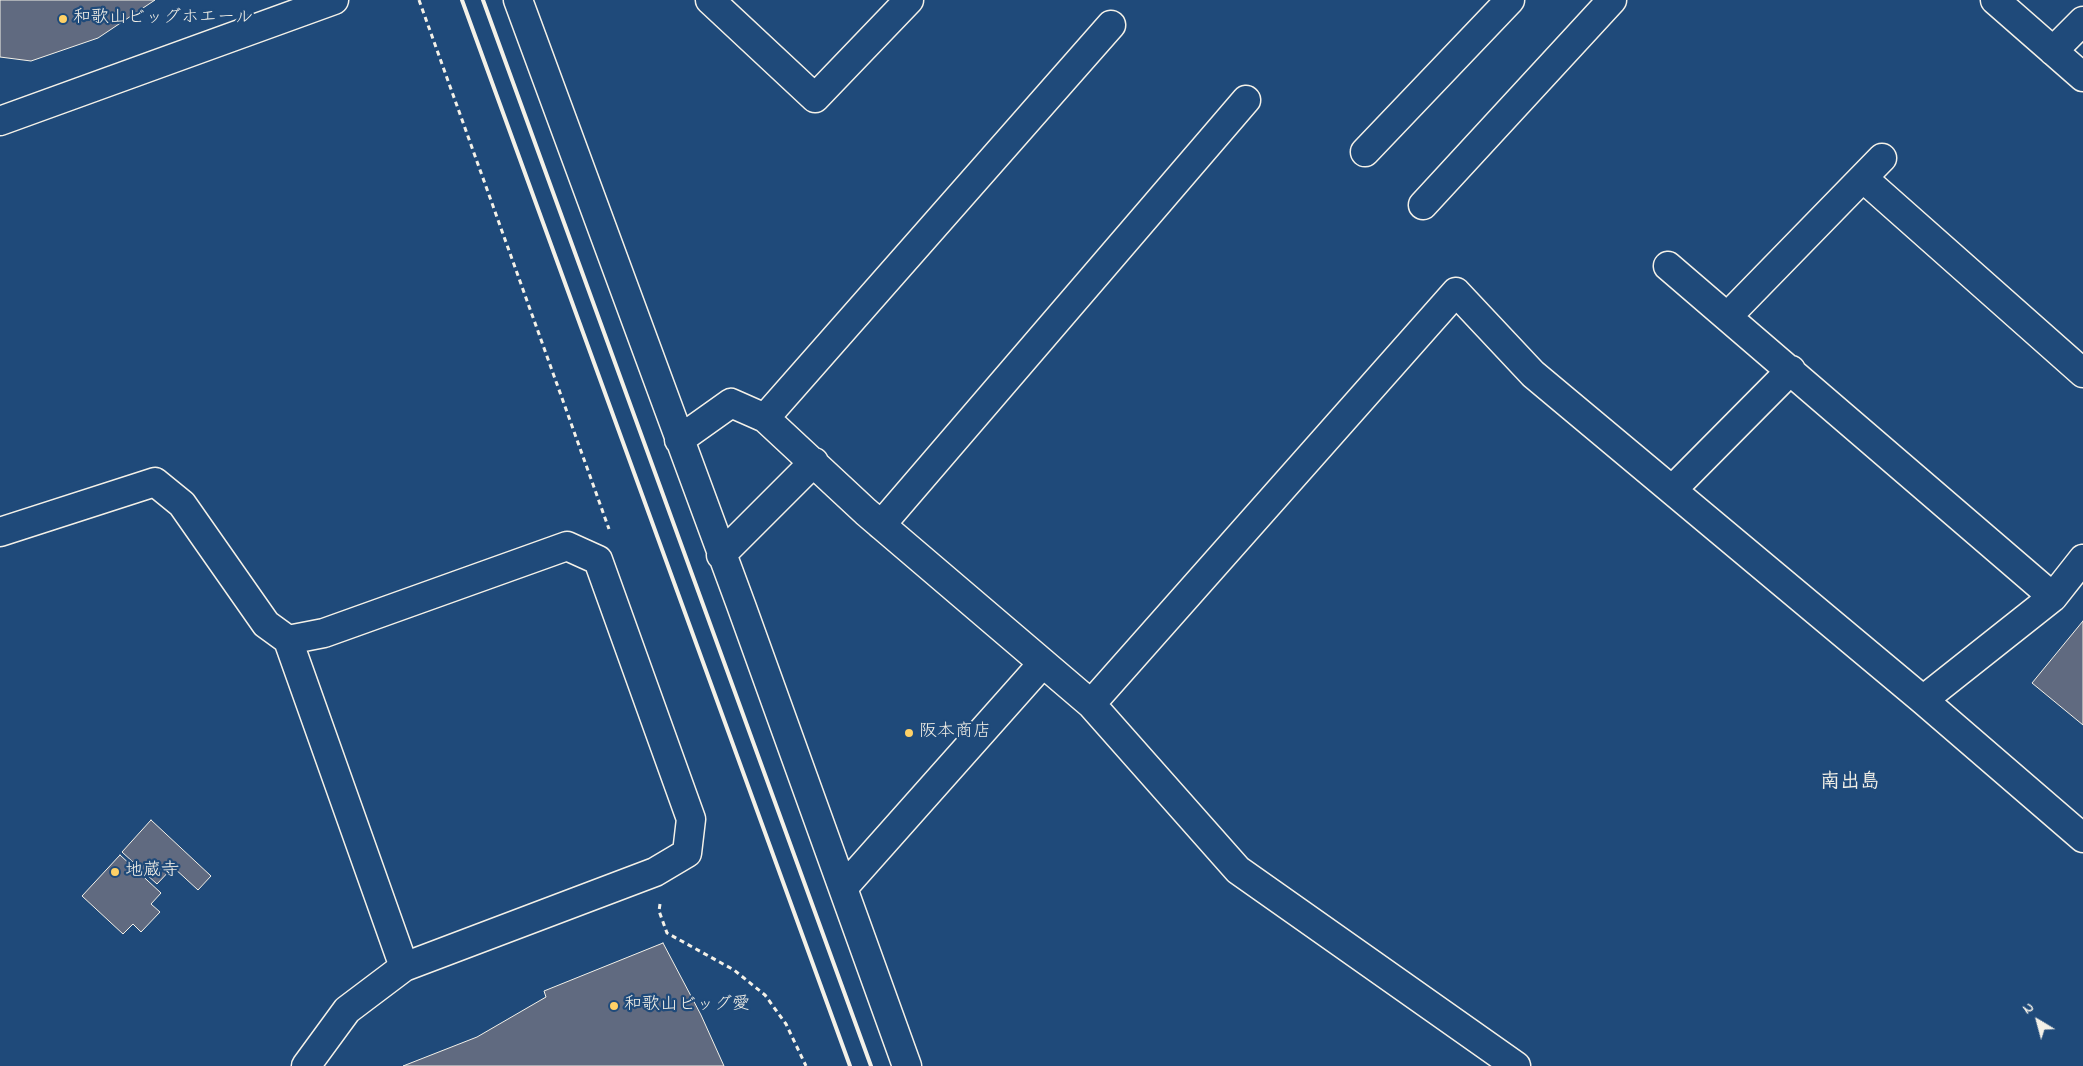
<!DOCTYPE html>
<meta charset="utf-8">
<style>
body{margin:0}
#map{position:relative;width:2083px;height:1066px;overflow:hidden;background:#1f4a7a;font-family:"Indie Flower",sans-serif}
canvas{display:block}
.north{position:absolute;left:2013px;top:996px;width:50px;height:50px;-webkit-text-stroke:4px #1f4a7a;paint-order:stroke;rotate:323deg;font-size:14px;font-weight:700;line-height:20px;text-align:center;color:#f4f1e8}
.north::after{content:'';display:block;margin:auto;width:18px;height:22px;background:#f4f1e8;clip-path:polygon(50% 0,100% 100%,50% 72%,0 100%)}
</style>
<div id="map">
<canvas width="2083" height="1066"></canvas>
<div class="north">N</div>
</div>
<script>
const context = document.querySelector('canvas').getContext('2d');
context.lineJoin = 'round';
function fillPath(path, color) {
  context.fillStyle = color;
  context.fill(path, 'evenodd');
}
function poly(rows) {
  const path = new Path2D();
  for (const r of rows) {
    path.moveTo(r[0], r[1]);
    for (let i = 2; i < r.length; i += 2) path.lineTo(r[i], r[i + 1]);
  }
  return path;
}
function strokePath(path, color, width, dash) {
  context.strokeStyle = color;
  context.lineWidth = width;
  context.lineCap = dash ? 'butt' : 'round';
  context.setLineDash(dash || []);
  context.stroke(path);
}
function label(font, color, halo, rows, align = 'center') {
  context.font = font + ' "Indie Flower","Klee One",sans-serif';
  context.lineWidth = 4.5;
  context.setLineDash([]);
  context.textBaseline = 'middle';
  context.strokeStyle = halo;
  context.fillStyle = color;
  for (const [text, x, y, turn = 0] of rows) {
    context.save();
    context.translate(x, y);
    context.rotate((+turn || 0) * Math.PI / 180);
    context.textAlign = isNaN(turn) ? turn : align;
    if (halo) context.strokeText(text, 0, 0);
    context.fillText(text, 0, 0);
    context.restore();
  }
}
const building = poly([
 [0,0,155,0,98,38,31,61,0,57,0,0],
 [2083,621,2083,725,2032,683,2083,621],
 [151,820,211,876,198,890,173,867,157,884,122,852,151,820],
 [120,855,161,893,151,904,160,912,141,932,133,924,123,934,82,896,120,855],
 [663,943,701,1015,724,1066,403,1066,477,1037,546,997,544,991,663,943]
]);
fillPath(building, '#606a80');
strokePath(building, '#f4f1e8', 1);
const minor = poly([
 [518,0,741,605,907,1066],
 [710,0,815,98,909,0],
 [1995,0,2083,77],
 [2053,51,2083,21],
 [0,121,334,0],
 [1365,152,1510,0],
 [1863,178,2083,373],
 [1423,205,1612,0],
 [1668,266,2053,597],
 [1728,316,1882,158],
 [765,418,866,512,1091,704,1238,870,1516,1066],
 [679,440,731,403,765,418,1111,25],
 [1672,490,1791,370],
 [881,525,1246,100],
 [0,532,155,482,182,504,266,624,288,640,324,633,567,546,598,560,691,819,687,853,655,872,404,967,347,1010,306,1066],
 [721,555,814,462],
 [288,640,404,967],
 [1923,700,2053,597,2083,559],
 [1091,704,1456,292,1533,374,1923,700,2083,838],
 [843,888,1043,663]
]);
strokePath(minor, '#f4f1e8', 31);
strokePath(poly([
 [419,0,609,529],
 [660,904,659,911,667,933,734,970,765,995,786,1024,806,1066]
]), '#f4f1e8', 3, [5, 4]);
strokePath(minor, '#1f4a7a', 28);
strokePath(poly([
 [462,0,850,1066],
 [483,0,871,1066]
]), '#f4f1e8', 4);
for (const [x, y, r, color] of [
 [63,19,5,"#ffd166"],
 [909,733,5,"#ffd166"],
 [115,872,5,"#ffd166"],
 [614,1006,5,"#ffd166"]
]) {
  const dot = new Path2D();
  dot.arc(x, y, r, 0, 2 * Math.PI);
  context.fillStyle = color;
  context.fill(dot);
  strokePath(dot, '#1f4a7a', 2);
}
label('18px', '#f4f1e8', '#1f4a7a', [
 ["和歌山ビッグホエール",73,19],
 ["阪本商店",919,733],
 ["地蔵寺",125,872],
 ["和歌山ビッグ愛",624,1006]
], 'left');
label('bold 20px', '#f4f1e8', '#1f4a7a', [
 ["南出島",1850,784]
]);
</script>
